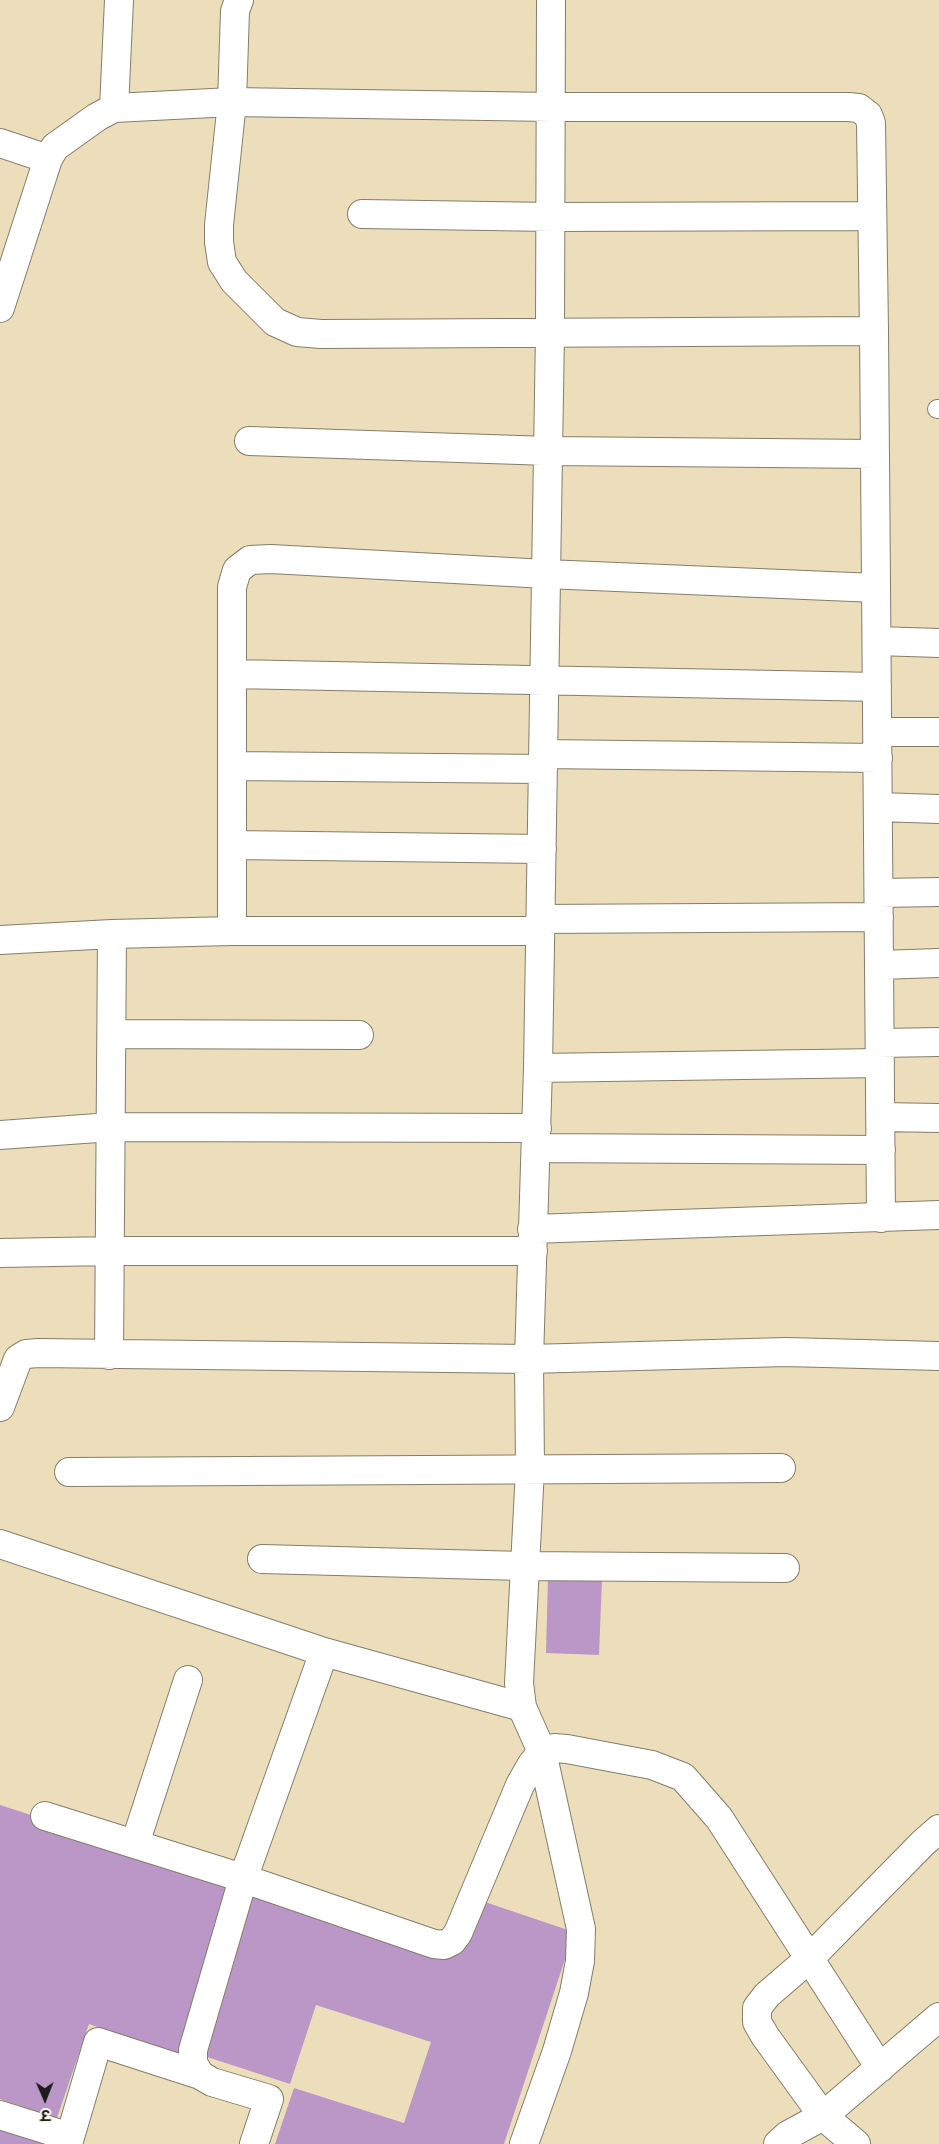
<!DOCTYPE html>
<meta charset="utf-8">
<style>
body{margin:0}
#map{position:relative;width:939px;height:2144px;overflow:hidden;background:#ecdeba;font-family:Pangolin,"Playpen Sans Deva",sans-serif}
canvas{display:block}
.north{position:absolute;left:20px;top:2074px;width:50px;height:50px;-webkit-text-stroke:4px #fbf7ec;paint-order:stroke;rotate:179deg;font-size:14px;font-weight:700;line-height:20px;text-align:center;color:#1c1c1c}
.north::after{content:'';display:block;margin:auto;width:18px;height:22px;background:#1c1c1c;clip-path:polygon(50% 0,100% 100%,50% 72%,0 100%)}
</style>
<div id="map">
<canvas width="939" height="2144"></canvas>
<div class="north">उ</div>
</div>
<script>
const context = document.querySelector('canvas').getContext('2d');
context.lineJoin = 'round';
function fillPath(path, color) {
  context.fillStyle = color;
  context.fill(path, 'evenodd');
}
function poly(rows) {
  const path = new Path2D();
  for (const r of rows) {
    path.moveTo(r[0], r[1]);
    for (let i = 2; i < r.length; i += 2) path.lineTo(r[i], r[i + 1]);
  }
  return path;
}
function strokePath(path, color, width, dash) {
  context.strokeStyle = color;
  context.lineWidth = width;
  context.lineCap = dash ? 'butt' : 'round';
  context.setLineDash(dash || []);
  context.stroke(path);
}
fillPath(poly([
 [548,1577,602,1579,599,1655,546,1653],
 [0,1805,233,1880,181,2056,89,2024,57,2118,0,2099],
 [250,1886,457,1954,476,1899,574,1932,504,2144,275,2144,294,2088,404,2123,431,2042,316,2005,290,2084,195,2053],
 [0,2123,47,2138,45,2144,0,2144]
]), '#bb97c7');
const lane = poly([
 [937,409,939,409]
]);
const street = poly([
 [239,0,235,11,232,102,219,225,219,242,222,262,234,281,275,322,297,332,321,334,874,331],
 [114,108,119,0],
 [0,143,48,159],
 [362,214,551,217,872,216],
 [0,308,48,159,55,147,97,117,114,108,232,102,551,107,848,107,859,108,868,115,871,123,874,331,881,1218],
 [249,441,549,451,875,454],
 [877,641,939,643],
 [233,674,877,687],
 [878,732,939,732],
 [543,754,878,758],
 [233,766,543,769],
 [878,807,939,809],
 [233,845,542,849],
 [879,893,939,892],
 [540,919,879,917],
 [232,931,232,587,237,570,250,560,271,559,546,574,876,588],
 [0,940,112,934,232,931,540,931],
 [879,965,939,963],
 [112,1034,359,1035],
 [880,1043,939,1042],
 [538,1068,880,1063],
 [881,1117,939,1118],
 [0,1135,111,1127,537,1128],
 [536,1148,881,1150],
 [532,1229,939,1215],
 [0,1253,110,1251,533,1251],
 [109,1355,112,934],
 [0,1407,18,1359,26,1354,38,1353,529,1359,786,1352,939,1356],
 [69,1472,781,1468],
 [0,1544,324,1652,522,1707,542,1752,581,1929,580,1961,574,1993,557,2051,524,2144],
 [262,1559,523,1566,785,1568],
 [522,1707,519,1683,530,1469,529,1359,538,1068,550,332,551,0],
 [45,1816,230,1874,434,1944,444,1945,452,1941,458,1933,520,1785,532,1764,542,1752,554,1748,567,1749,652,1765,683,1777,719,1818,880,2068],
 [135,1844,188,1680],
 [0,2115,70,2137],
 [68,2144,98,2042,200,2075],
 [254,2144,269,2099,212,2082,200,2075,193,2063,193,2050,243,1879,324,1652],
 [778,2144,788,2135,823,2116,939,2017],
 [856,2144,823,2116,765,2036,757,2022,757,2008,767,1995,810,1958,923,1843,939,1829]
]);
strokePath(lane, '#847d6b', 20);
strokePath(street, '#847d6b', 30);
strokePath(lane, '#fff', 18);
strokePath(street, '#fff', 28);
</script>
